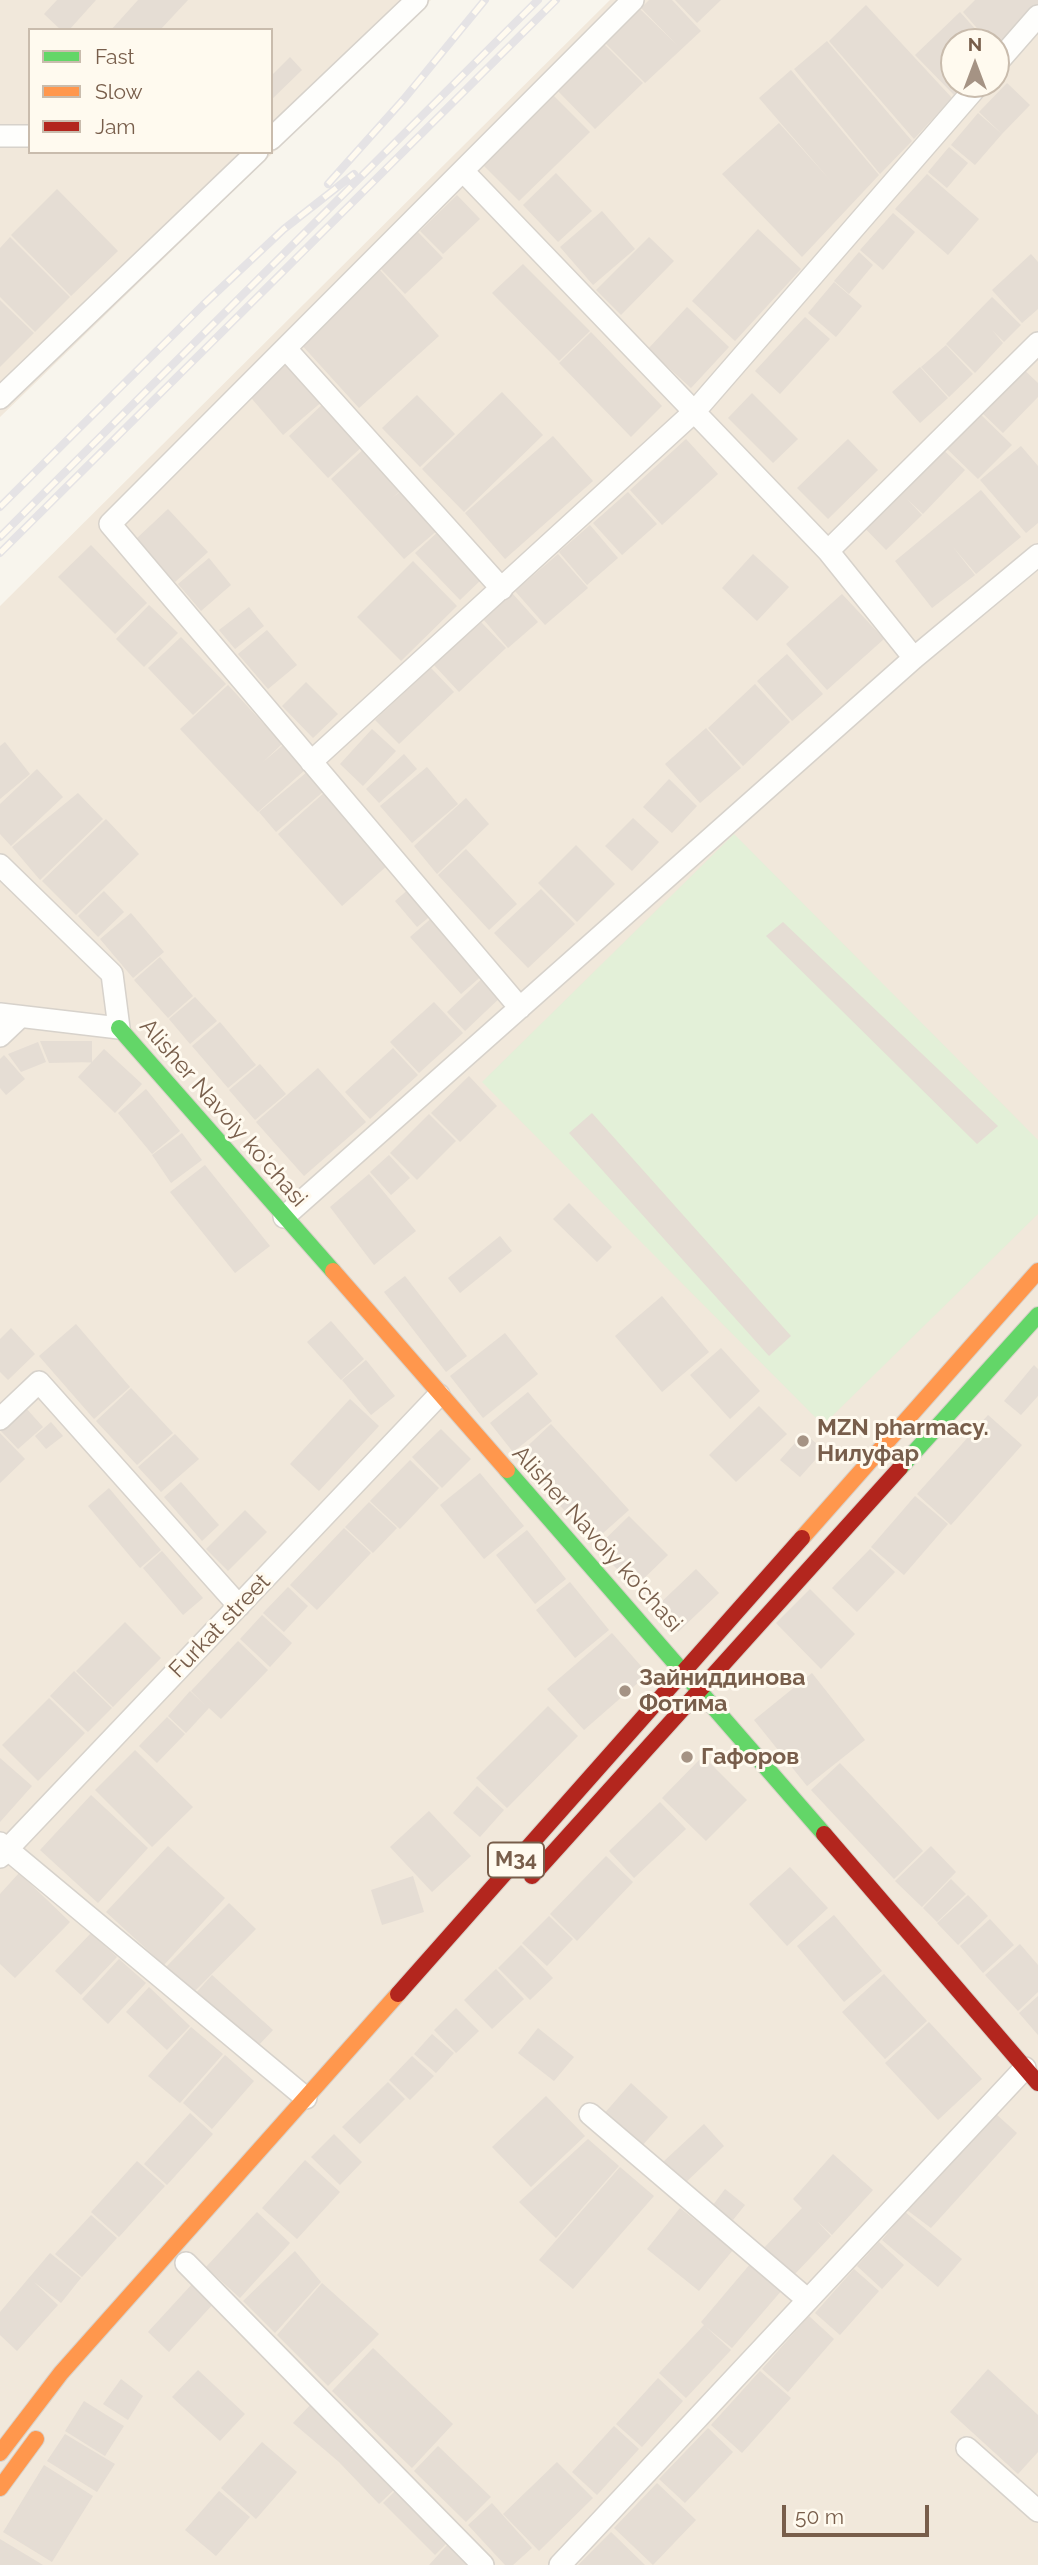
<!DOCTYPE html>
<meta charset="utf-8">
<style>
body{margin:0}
#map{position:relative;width:1038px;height:2565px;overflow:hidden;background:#f8f5ed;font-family:Raleway,sans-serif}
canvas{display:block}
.legend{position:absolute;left:28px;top:28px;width:245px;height:126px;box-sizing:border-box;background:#fffaef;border:2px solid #c9bcad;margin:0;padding:9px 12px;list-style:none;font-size:21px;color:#785e4b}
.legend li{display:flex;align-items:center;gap:14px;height:35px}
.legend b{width:35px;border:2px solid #c9bcad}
.north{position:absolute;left:940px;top:28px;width:70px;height:70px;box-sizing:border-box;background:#fffaef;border:2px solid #c9bcad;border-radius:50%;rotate:0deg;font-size:19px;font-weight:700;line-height:28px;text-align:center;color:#785e4b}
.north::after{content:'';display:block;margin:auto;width:24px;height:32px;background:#a59384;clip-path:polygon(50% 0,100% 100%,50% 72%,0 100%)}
.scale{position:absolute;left:782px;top:2505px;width:147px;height:32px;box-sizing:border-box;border:4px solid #785e4b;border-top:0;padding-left:9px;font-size:21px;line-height:24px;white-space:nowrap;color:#785e4b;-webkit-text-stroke:5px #fffaef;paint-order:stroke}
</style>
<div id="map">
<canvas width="1038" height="2565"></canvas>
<ul class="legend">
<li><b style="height:9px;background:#63d668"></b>Fast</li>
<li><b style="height:9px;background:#ff974d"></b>Slow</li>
<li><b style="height:9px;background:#b3261e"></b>Jam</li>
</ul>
<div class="north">N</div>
<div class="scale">50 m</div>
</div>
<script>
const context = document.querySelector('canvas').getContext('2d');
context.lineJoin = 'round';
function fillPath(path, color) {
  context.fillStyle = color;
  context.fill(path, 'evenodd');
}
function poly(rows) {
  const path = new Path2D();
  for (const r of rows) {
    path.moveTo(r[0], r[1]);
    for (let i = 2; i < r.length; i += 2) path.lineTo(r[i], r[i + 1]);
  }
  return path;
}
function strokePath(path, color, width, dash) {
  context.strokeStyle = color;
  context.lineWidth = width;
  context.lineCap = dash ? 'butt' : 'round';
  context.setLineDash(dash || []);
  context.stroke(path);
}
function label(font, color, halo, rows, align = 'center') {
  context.font = font + ' Raleway,sans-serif';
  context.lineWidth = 6;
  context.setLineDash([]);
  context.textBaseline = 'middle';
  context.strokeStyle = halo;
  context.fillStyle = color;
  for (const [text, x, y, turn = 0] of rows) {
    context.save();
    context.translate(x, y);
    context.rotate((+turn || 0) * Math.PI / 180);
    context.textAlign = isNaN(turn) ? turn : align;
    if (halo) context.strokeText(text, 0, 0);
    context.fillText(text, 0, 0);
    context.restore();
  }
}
fillPath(poly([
 [0,0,431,0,0,417],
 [30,30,271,30,271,152,30,152],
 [610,0,1038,0,1038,2565,0,2565,0,606],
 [954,42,996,42,996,84,954,84]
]), '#f1e8db');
fillPath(poly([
 [734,834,1038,1140,1038,1214,823,1425,482,1082]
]), '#e3f0d8');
fillPath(poly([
 [57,0,96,0,69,30,61,30,44,14],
 [138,0,188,0,160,30,111,30],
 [649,0,672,0,701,31,645,83,605,43,640,9,677,45,641,8],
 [675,0,721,0,697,23],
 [975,0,1038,0,1038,9,996,49,996,42,989,42,963,12],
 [866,5,952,98,914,139,829,41],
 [960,12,987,42,954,42,954,84,965,84,954,95,915,55],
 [827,41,912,141,880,174,794,69],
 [604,44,643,83,595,129,557,90],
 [290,57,302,70,271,100,271,76],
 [791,70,879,175,802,257,722,174,779,123,830,180,759,98],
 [1007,83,1030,105,1002,134,979,112],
 [551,93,590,132,519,201,480,162],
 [978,113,1002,134,975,165,951,145],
 [949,147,968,163,947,188,928,172],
 [556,173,592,211,558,242,523,205],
 [927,174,979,219,948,255,895,209],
 [57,189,118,251,71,296,11,235],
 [457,195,480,219,443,254,420,231],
 [602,211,635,249,593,285,560,247],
 [893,213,915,232,883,270,860,250],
 [758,229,801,269,735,341,692,301],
 [418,232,443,258,405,294,380,268],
 [10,237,70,297,35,332,0,297,0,248],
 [649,237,674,261,621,315,596,290],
 [859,252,873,265,849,294,834,281],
 [1031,254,1038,262,1038,309,1022,323,992,290],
 [523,264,590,331,559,361,492,293],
 [379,269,439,336,359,408,300,343],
 [834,282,862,306,836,337,808,313],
 [992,297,1021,325,1004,342,992,330,1003,343,975,373,946,344],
 [0,300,34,333,0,367],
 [687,307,729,347,691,388,648,349],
 [805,317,830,339,780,394,755,371],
 [591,332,662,406,631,437,559,363],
 [946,345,973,374,949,397,921,367],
 [288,358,324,400,283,435,247,393],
 [1020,366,1038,383,1038,397,1003,433,978,409],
 [920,367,948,398,920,423,892,392],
 [502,392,543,435,464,512,422,469],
 [752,393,798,439,773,463,728,418],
 [417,395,455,434,420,467,382,428],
 [325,402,365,444,328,478,289,436],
 [975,409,1012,445,978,479,942,444],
 [553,436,593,481,505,559,465,513],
 [686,439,718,474,662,525,630,490],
 [848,439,878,470,828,519,797,488],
 [367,446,405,487,392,498,405,488,440,528,404,559,331,479],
 [939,446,965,470,923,514,907,499,922,515,886,550,858,521],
 [1021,446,1038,466,1038,523,1026,533,980,480],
 [981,490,1021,537,976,574,953,547,975,575,932,608,895,561],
 [628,492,657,524,622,555,593,523],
 [168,509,208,552,175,582,136,539],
 [590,525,618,558,587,585,559,552],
 [441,529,485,576,460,600,415,553],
 [91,545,147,603,115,634,58,577],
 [558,554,588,588,545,625,515,591],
 [753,554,789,587,757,621,722,588],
 [209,558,231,585,201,611,178,584],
 [413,561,457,606,401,661,357,617],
 [512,593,538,622,508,648,483,619],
 [842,594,884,639,827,690,786,644],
 [149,605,178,633,144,667,116,639],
 [249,607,264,626,235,649,219,630],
 [480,621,506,648,459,692,434,665],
 [267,630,297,665,268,689,238,654],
 [181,637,226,684,193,715,148,668],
 [787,654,823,694,792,721,757,681],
 [431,668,454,692,399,744,375,720],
 [306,682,338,714,313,738,282,706],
 [755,684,790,722,743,766,708,728],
 [228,685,282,744,263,762,283,745,306,769,258,812,180,729],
 [706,728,741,768,700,803,665,764],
 [372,729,396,751,363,786,340,764],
 [5,742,30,774,0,799,0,746],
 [404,754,417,769,379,803,366,789],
 [427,767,458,804,412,843,380,806],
 [37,769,63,797,11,846,0,834,0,804],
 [307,772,324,791,276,832,259,812],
 [669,779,697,806,672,833,643,807],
 [325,792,389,864,342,906,278,834],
 [78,793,103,819,40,880,12,847],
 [466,798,489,824,437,874,414,846],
 [633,818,659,842,632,871,605,846],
 [106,819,139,854,76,915,42,881],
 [576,845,615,884,577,922,538,883],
 [466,849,517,904,489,930,438,875],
 [410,888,433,914,417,927,395,901],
 [541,889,575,924,528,968,494,933],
 [104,891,124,912,98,937,78,916],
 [131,913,164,952,133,978,100,939],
 [434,916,485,973,461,994,410,937],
 [783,922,998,1126,977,1144,766,936],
 [160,957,193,996,168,1018,134,980],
 [487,974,505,993,465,1031,447,1012],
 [195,997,217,1021,190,1044,169,1019],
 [434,1002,463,1033,419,1073,390,1042],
 [220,1022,256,1065,228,1088,192,1046],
 [40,1041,92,1041,92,1062,49,1063],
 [38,1042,46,1062,21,1072,8,1054],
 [393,1048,418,1075,370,1119,345,1092],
 [104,1049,142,1084,115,1113,78,1077],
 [4,1055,25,1079,6,1095,0,1088,0,1059],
 [260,1064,286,1094,255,1120,229,1090],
 [318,1068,366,1122,304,1176,256,1122],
 [469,1076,497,1106,460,1142,431,1113],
 [146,1089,180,1131,152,1154,118,1113],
 [592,1113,791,1336,769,1356,569,1133],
 [429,1114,456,1141,417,1180,390,1153],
 [182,1133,202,1160,171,1183,152,1155],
 [389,1155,410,1178,391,1195,370,1172],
 [205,1165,270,1246,235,1273,170,1192],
 [369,1174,416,1231,374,1265,330,1207],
 [569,1203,612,1247,597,1262,553,1219],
 [500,1236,512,1251,460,1293,448,1278],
 [405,1276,467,1356,446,1372,384,1292],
 [662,1296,709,1352,662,1392,615,1336],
 [331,1321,364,1359,341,1380,307,1342],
 [76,1324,130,1387,94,1419,39,1356],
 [11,1328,35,1354,8,1380,0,1372,0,1339],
 [505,1333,538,1374,483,1418,450,1376],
 [721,1348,760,1391,730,1419,690,1375],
 [366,1360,395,1396,371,1415,342,1380],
 [1034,1365,1038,1369,1038,1396,1021,1415,1004,1401],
 [131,1388,173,1433,137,1465,96,1421],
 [528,1392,552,1421,513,1452,490,1423],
 [350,1399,379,1426,319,1491,290,1464],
 [759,1406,787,1434,736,1482,709,1455],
 [25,1407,43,1427,18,1449,0,1430],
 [988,1415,1022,1445,951,1525,917,1494],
 [51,1422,63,1436,46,1449,35,1436],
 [551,1424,629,1510,593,1542,516,1457],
 [441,1429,471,1459,442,1488,412,1457],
 [0,1433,25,1459,0,1483],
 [804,1433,824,1450,800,1477,780,1460],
 [175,1434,199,1459,161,1492,138,1467],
 [410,1460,439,1488,400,1529,370,1501],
 [480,1473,524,1526,484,1559,440,1505],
 [181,1482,219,1525,202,1541,164,1497],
 [109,1488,161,1550,140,1568,88,1506],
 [915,1496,948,1524,904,1575,871,1547],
 [369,1502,397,1528,373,1553,345,1527],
 [245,1510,267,1532,228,1571,206,1549],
 [629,1516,668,1555,635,1587,596,1548],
 [344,1528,371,1553,317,1610,290,1585],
 [527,1530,566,1579,535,1604,496,1555],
 [870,1549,895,1572,857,1612,832,1588],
 [162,1551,203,1598,183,1615,143,1568],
 [696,1569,719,1593,678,1632,655,1608],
 [570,1582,609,1630,575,1658,536,1610],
 [288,1587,308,1606,284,1632,263,1613],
 [810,1589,855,1634,821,1669,776,1623],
 [262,1615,292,1643,270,1667,240,1639],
 [125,1622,161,1658,113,1707,76,1671],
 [612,1633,648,1674,584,1730,547,1689],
 [238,1641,268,1670,221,1719,209,1708,186,1733,168,1716,190,1691,206,1706,191,1691],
 [74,1671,112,1708,88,1732,50,1696],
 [812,1673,865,1740,807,1786,754,1720],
 [49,1698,85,1733,38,1781,2,1745],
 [548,1706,578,1736,507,1808,476,1778],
 [167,1717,185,1734,157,1763,139,1746],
 [135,1750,193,1807,152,1847,95,1790],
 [703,1756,747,1800,706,1841,662,1798],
 [0,1758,32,1786,0,1822],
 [840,1763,923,1851,894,1879,811,1790],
 [477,1786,504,1810,480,1837,453,1813],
 [91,1795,148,1848,98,1903,40,1850],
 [660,1802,686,1829,634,1878,609,1851],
 [429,1811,471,1856,432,1892,390,1847],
 [168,1846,225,1898,164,1965,106,1912],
 [931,1846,956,1872,922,1907,895,1881],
 [606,1856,633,1882,577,1941,550,1914],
 [790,1867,828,1908,787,1946,749,1904],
 [19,1873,70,1922,15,1978,0,1964,0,1894],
 [413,1876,424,1912,382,1925,371,1890],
 [951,1879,966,1894,937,1922,923,1908],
 [968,1895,988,1916,958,1945,937,1923],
 [229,1903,256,1929,193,1993,166,1967],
 [834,1915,882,1971,844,2002,797,1946],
 [549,1916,573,1939,547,1966,522,1943],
 [990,1919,1014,1945,983,1973,960,1946],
 [91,1933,117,1957,81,1995,55,1971],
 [1020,1944,1038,1965,1038,1992,1018,2011,985,1975],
 [521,1945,553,1978,530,2000,498,1968],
 [119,1959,146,1983,108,2024,82,1999],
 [496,1969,524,1999,492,2029,464,2000],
 [884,1974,927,2021,885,2059,842,2012],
 [212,1975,273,2030,256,2048,195,1994],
 [149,1987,190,2026,167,2050,126,2012],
 [1038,1996,1038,2035,1019,2013],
 [456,2008,479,2031,456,2053,434,2030],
 [929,2022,982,2079,938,2120,885,2063],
 [191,2027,223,2054,180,2103,148,2076],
 [538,2028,574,2057,554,2081,518,2053],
 [432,2034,454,2053,436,2073,414,2054],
 [225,2055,254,2081,212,2129,183,2103],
 [412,2056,434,2076,410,2100,389,2080],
 [388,2082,405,2099,360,2144,342,2127],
 [631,2083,668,2117,640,2148,603,2115],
 [546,2096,585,2136,531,2187,492,2147],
 [190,2113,213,2134,167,2185,144,2164],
 [996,2114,1017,2133,931,2228,907,2210],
 [704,2124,724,2146,684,2184,663,2162],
 [334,2134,362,2162,340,2185,311,2157],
 [588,2139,619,2166,556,2238,519,2202],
 [833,2154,873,2190,832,2235,817,2221,831,2236,793,2276,763,2249,802,2208,793,2199],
 [305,2160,340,2192,297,2239,262,2208],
 [137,2161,165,2186,119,2237,91,2212],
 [620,2167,654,2196,573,2289,539,2260],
 [725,2189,745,2205,733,2220,713,2205],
 [680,2208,733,2250,699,2291,647,2249],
 [257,2212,290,2243,240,2298,206,2267],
 [905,2212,962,2259,938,2287,882,2240],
 [91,2215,117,2238,82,2277,55,2254],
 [879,2242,904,2265,882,2289,857,2266],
 [295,2251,321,2282,275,2333,243,2301],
 [50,2253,81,2278,61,2303,34,2282,58,2305,17,2351,0,2335,0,2312],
 [751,2263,782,2290,732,2348,706,2327,731,2350,686,2398,659,2373,704,2325,701,2322],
 [854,2269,879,2291,840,2335,815,2313],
 [193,2283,214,2303,169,2352,148,2332],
 [322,2283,379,2334,328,2386,277,2335],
 [809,2316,834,2339,788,2392,762,2369],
 [373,2348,453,2424,412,2468,332,2391],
 [988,2369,1038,2415,1038,2452,1018,2474,950,2412],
 [198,2370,245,2414,220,2441,172,2397],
 [760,2371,791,2398,742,2453,711,2425],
 [658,2378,683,2401,642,2447,616,2424],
 [121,2379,143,2396,128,2420,103,2404],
 [315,2400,358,2443,349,2453,359,2444,398,2486,379,2504,339,2462,293,2423],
 [84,2401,124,2426,105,2456,65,2431],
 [614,2426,639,2449,597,2495,572,2472],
 [708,2428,733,2452,685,2503,659,2479],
 [65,2434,115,2464,97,2492,47,2461],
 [262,2442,297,2472,256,2519,221,2488],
 [438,2446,491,2497,466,2522,414,2471],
 [557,2462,593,2498,539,2551,503,2514],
 [44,2465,93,2496,52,2562,3,2532],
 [657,2483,696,2520,653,2565,614,2528],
 [399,2487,451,2539,435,2555,383,2503],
 [219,2491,250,2517,216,2556,185,2530],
 [492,2503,532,2548,513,2565,505,2565,468,2525],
 [611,2532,645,2565,578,2565],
 [0,2539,43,2565,0,2565],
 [450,2542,475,2565,429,2565]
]), '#e5ddd4');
const street = poly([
 [996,64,1038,16],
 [0,136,30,136],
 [271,139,417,0],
 [463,171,828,551,914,658],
 [287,350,502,589],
 [0,398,257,152],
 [828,551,1038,343],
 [311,762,695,411,979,84],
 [0,865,112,974,119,1028,0,1014],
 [520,1008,110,524,633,0],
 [0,1036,20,1017],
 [284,1217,914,658,1038,555],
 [0,1419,39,1382,239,1606],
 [0,1843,306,2098],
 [0,1857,439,1395],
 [590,2114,808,2300],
 [186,2263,483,2565],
 [967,2448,1038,2511],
 [560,2565,1025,2068]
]);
const fast = poly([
 [119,1028,333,1271],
 [900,1468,1038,1315],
 [507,1470,824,1834]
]);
const slow = poly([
 [333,1271,507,1470],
 [802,1538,1038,1271],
 [0,2453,61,2373,398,1994],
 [0,2488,36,2439]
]);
const jam = poly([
 [824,1834,1038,2083],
 [532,1876,900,1468],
 [398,1994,802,1538]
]);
strokePath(street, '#d7d2cb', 24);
strokePath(fast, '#d8d1c9', 18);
strokePath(slow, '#d8d1c9', 18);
strokePath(jam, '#d8d1c9', 18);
strokePath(street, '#fefefc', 21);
strokePath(fast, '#63d668', 16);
strokePath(slow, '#ff974d', 16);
strokePath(jam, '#b3261e', 16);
const rail = poly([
 [328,184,404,99,485,0],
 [0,507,203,305,284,229,354,174],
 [0,537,538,0],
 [0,553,556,0]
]);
strokePath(rail, '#e5e3e5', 8);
strokePath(rail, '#fffaef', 5, [16]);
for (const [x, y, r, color] of [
 [803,1441,7,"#a59384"],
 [625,1691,7,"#a59384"],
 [687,1757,7,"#a59384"]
]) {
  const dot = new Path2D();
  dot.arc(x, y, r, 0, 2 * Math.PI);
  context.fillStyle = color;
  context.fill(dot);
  strokePath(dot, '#fffaef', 2.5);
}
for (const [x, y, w] of [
 [516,1860,56]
]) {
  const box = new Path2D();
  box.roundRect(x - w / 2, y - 17.5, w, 35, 5);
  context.fillStyle = '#fffaef';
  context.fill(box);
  strokePath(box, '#785e4b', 2);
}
label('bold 21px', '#785e4b', null, [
 ["M34",516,1860]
]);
label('23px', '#785e4b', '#fffaef', [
 ["Alisher Navoiy ko'chasi",223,1113,49],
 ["Alisher Navoiy ko'chasi",597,1539,48],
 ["Furkat street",220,1626,-46]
]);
label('bold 23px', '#785e4b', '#fffaef', [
 ["MZN pharmacy.",817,1428],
 ["Нилуфар",817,1454],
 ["Зайниддинова",639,1678],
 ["Фотима",639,1704],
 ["Гафоров",701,1757]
], 'left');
</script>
